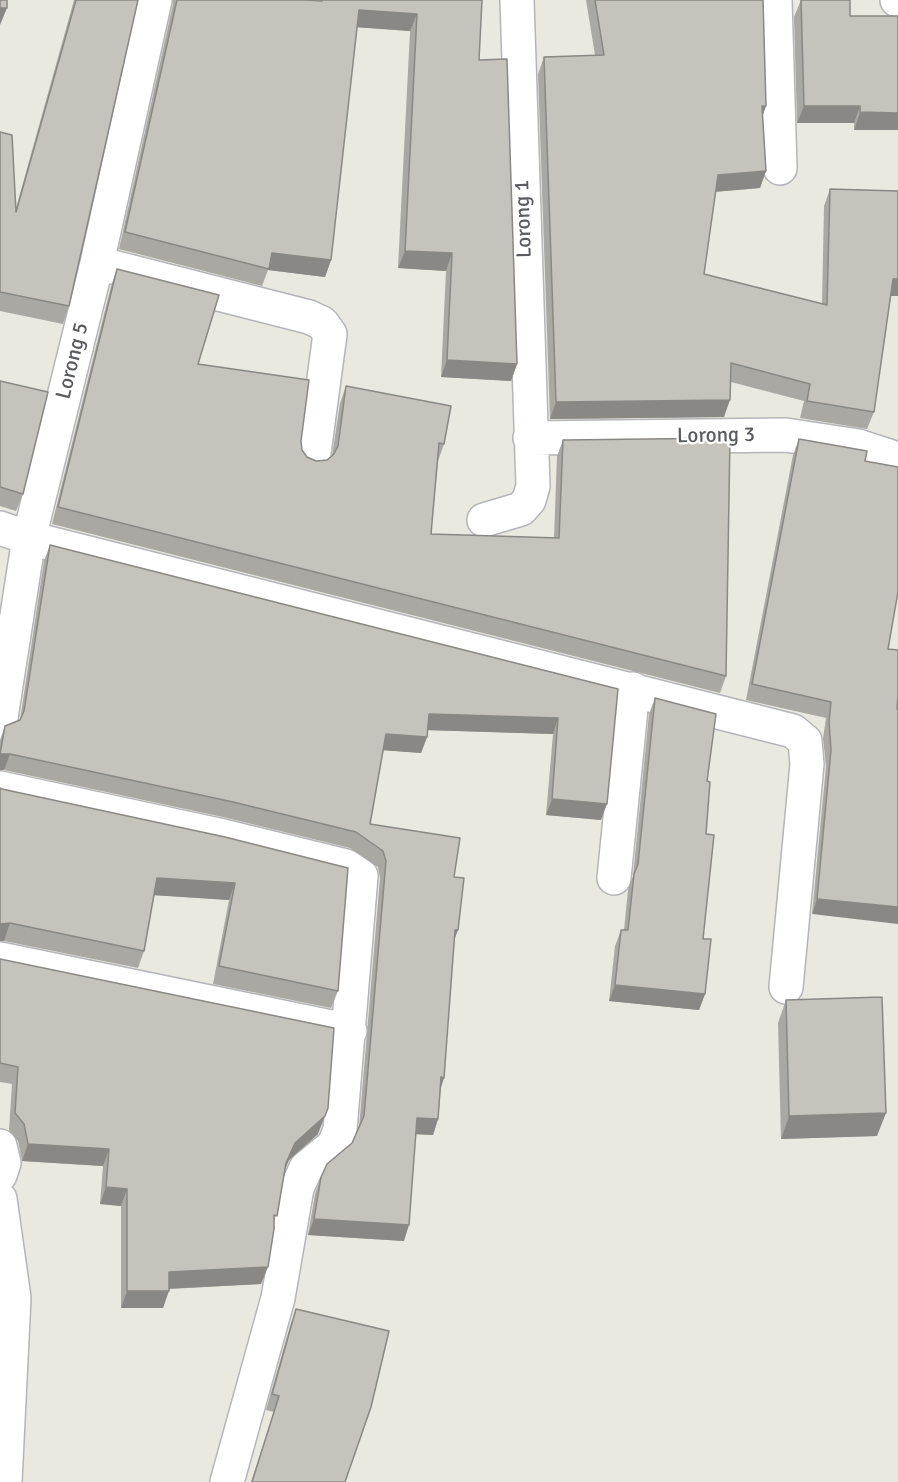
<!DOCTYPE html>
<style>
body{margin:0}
canvas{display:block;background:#eae9e0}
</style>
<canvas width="898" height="1482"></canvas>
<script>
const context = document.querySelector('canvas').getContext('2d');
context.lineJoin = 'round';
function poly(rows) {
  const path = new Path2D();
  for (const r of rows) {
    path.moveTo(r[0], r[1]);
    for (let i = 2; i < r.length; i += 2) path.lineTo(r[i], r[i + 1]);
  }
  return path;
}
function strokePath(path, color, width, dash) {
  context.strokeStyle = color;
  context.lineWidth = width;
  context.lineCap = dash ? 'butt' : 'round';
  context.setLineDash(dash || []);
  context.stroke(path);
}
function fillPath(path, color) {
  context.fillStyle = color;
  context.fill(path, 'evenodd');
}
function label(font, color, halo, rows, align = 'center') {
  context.font = font + ' Signika,sans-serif';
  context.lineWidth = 4.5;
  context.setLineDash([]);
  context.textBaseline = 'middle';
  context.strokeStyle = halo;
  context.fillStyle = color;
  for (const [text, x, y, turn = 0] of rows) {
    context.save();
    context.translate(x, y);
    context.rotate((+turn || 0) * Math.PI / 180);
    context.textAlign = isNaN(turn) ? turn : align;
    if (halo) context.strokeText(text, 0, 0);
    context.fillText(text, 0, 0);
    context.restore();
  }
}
const street = poly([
 [775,0,780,168],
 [897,0,898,0],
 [97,263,309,317,322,323,330,334,313,460],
 [530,438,786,435,858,446,898,459],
 [484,520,521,509,529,500,533,486,517,0],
 [0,528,29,538,793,731,805,741,807,764,786,987],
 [0,724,29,538,97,263,155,0],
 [0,788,223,836,346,866,361,876,340,1130,334,1145,306,1168,297,1188,278,1298,227,1482],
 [614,878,633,689],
 [0,959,350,1031],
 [0,1146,4,1163,0,1175],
 [0,1199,14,1298,5,1482]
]);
strokePath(street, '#b3b5b9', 36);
strokePath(street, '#fff', 33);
fillPath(poly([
 [74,0,138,0,69,306,63,324,0,311,0,132,16,208],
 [173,0,482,0,479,60,517,364,511,381,441,377,446,271,398,268,410,31,357,27,331,260,325,277,268,270,262,286,119,249,173,4],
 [586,0,763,0,766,106,762,117,766,171,760,188,715,192,704,274,822,304,824,206,830,189,898,296,891,296,874,412,867,429,800,418,804,401,731,382,724,417,550,419,538,74,544,57,595,55],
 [801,0,850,16,898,16,854,130,854,123,797,123,794,17],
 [117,269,198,364,301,441,302,450,307,457,316,461,327,460,332,456,340,403,346,386,444,444,438,461,431,534,554,538,557,456,563,440,726,676,720,693,52,524,111,286],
 [0,381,23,494,16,511,0,506],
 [799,439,865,461,888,649,898,695,812,914,826,766,823,738,826,718,746,700,793,455],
 [50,545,618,689,601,820,546,815,553,734,427,730,427,737,421,753,383,750,370,824,454,877,454,942,438,1119,433,1135,416,1134,404,1241,308,1235,315,1194,321,1177,352,1143,359,1128,380,878,378,867,350,848,227,818,4,770,0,770,0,740,5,726,20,720,44,561],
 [655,698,707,781,703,939,705,994,699,1010,609,1001,615,946,621,930,624,930,628,890,633,876,649,714],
 [2,789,225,837,338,991,331,1008,213,984,229,900,154,895,144,951,138,968,4,941],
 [0,959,318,1134,289,1160,285,1169,261,1284,169,1289,163,1308,121,1308,121,1206,100,1204,103,1166,22,1161,18,1141,9,1130,12,1084,0,1082],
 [786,1000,877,1136,781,1139,778,1023],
 [296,1309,345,1482,251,1482,274,1412,266,1410,290,1326]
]), '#a9a8a2');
fillPath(poly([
 [0,8,7,8,0,25],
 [359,10,417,14,410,31,353,27],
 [762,106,766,106,760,123],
 [804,106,860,106,854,123,797,123],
 [860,112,898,113,898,130,854,130],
 [766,171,760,188,711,192,718,175],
 [405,251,452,253,446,271,398,268],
 [272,253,331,260,325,277,268,270],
 [893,279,898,279,898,296,887,296],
 [447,360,517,364,511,381,441,377],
 [730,400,724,417,550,419,556,402],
 [429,714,558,718,553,734,423,730],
 [386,734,427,737,421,753,380,750],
 [0,754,10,754,4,770,0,770],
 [552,799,607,804,601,820,546,815],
 [157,878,235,883,229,900,151,895],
 [817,899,898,907,898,924,812,914],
 [10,923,4,941,0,941,0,924],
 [455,930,458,930,452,946],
 [615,985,705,994,699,1010,609,1001],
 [441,1077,444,1078,439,1094],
 [328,1108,318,1134,289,1160,280,1181,286,1163,295,1143],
 [886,1113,877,1136,781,1139,789,1116],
 [417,1118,438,1119,433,1135,411,1134],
 [28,1144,109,1149,103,1166,22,1161],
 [106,1187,127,1189,121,1206,100,1204],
 [314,1219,409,1225,404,1241,308,1235],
 [268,1267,261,1284,163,1289,169,1272],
 [127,1291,169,1291,163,1308,121,1308]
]), '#8a8884');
const building = poly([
 [0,0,7,0,7,8,0,8,0,0],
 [76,0,138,0,69,306,0,292,0,132,12,135,16,212,76,0],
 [177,0,305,0,322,1,322,0,482,0,479,60,507,59,517,364,447,360,452,253,405,251,417,14,359,10,331,260,272,253,269,269,125,232,177,0],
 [595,0,763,0,766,106,762,106,766,171,718,175,704,274,827,305,830,189,898,191,898,279,893,279,874,412,807,401,810,384,731,363,730,400,556,402,544,57,604,55,595,0],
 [801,0,850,0,850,16,898,16,898,113,860,112,860,106,804,106,801,0],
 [117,269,219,295,198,364,309,380,301,441,302,450,307,457,316,461,327,460,334,454,338,446,346,386,451,406,444,444,439,443,431,534,559,538,563,440,730,438,726,676,58,507,117,269],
 [0,381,48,392,23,494,0,487,0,381],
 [799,439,867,451,865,461,898,467,898,592,888,649,898,650,898,695,897,709,898,709,898,907,817,899,831,750,829,722,831,702,752,684,799,439],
 [50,545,618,689,607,804,552,799,558,718,429,714,427,737,386,734,370,824,460,838,454,877,464,878,458,930,455,930,444,1078,441,1077,438,1119,417,1118,409,1225,314,1219,321,1177,327,1164,352,1143,364,1116,386,861,383,851,356,832,233,802,10,754,0,754,5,726,20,720,24,711,50,545],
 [655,698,716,714,707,781,710,782,706,834,714,835,703,939,711,939,705,994,615,985,621,930,628,930,634,874,638,864,655,698],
 [0,788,2,789,225,837,348,868,338,991,219,966,235,883,157,878,144,951,10,923,0,924,0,788],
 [0,959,334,1028,328,1108,325,1116,295,1143,286,1163,277,1216,274,1215,274,1229,268,1267,169,1272,169,1291,127,1291,127,1189,106,1187,109,1149,28,1144,24,1124,15,1113,18,1067,0,1063,0,959],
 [882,997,886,1113,789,1116,786,1000,882,997],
 [296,1309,389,1331,371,1407,345,1482,252,1482,279,1396,272,1394,296,1309]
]);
fillPath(building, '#c5c3bc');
strokePath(building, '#8a8884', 1.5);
label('21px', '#595b5f', '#fff', [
 ["Lorong 1",524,219,-92],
 ["Lorong 5",73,361,-76],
 ["Lorong 3",716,436,-1]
]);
</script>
